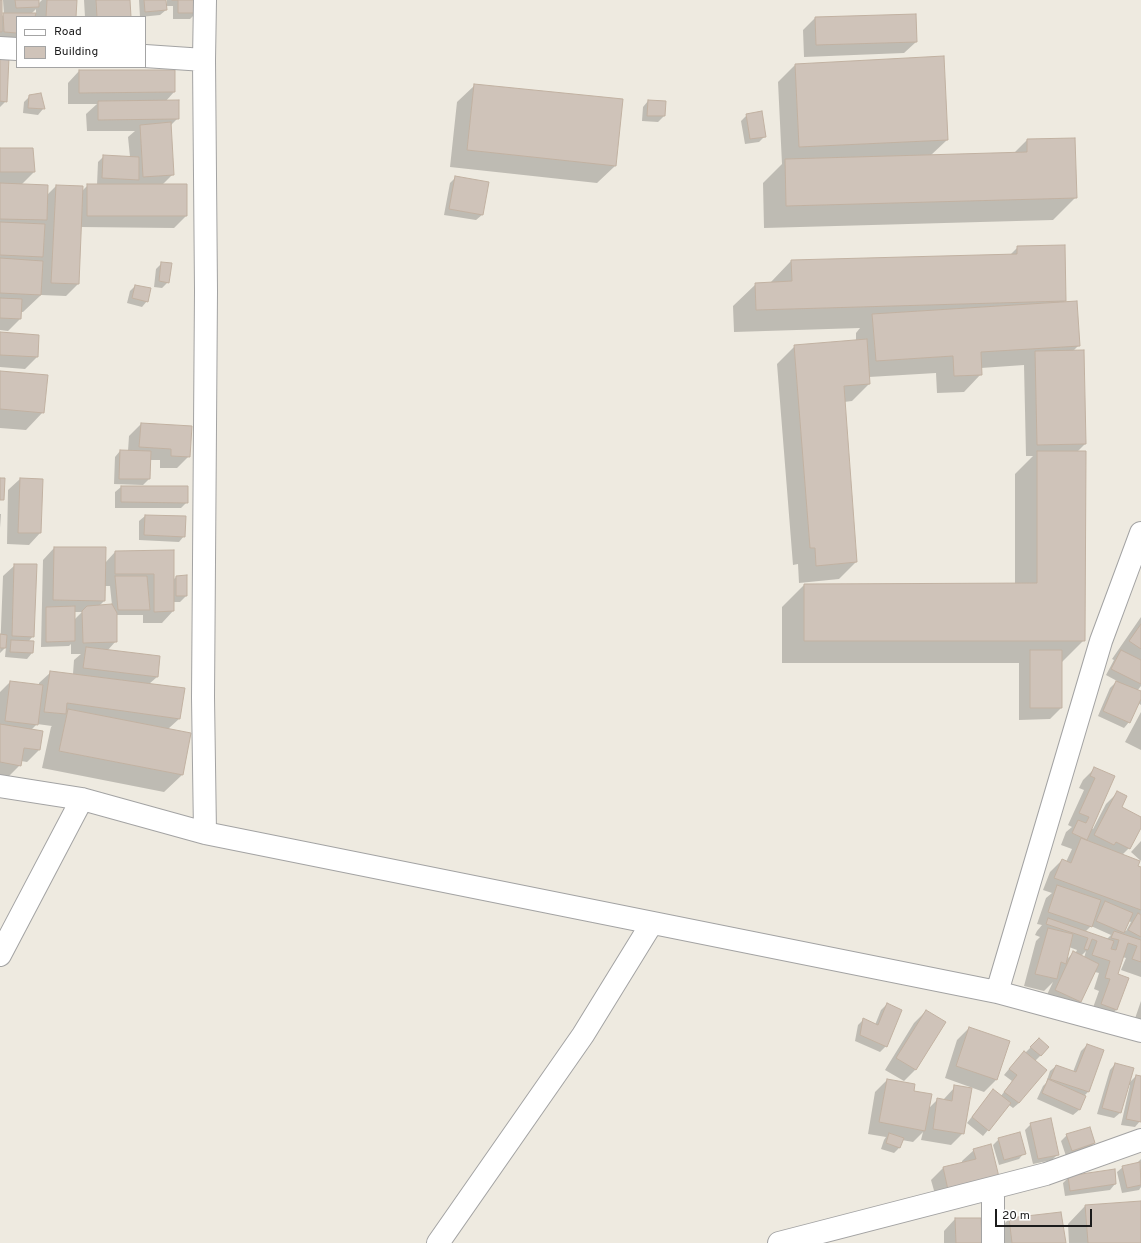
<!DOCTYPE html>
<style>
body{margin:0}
#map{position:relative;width:1141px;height:1243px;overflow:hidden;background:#eeeae0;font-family:Overpass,sans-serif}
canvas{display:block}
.legend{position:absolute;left:16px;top:16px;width:130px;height:52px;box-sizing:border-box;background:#fff;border:1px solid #a4a4a4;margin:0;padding:5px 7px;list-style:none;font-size:12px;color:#1c1c1c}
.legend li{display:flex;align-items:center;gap:8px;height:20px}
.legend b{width:20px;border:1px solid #a4a4a4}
.scale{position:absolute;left:995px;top:1209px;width:97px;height:18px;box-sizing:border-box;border:2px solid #1c1c1c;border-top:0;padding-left:5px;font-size:12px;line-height:14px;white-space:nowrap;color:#1c1c1c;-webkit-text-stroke:3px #fff;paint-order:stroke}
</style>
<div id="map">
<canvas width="1141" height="1243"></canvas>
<ul class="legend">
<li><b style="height:5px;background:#fff"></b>Road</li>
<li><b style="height:11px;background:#cfc3b9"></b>Building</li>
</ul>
<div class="scale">20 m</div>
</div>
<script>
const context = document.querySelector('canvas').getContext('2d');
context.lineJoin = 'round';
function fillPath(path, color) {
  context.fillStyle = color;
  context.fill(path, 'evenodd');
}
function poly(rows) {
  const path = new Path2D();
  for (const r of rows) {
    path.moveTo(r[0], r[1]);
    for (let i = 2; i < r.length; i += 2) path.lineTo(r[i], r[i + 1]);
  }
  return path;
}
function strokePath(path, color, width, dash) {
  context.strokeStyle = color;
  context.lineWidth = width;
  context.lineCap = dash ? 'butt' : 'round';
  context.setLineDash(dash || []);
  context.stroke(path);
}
fillPath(poly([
 [0,0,1,17,4,14,3,0,38,0,38,4,42,0,76,0,75,17,17,17,17,38,0,38],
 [36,9,36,14,31,14],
 [84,0,129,0,130,17,85,17],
 [139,0,165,0,166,4,167,4,167,0,196,0,196,13,190,19,173,19,173,6,166,6,166,10,160,15,140,17],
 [915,15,916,42,904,53,804,57,803,30,815,18],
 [0,58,6,101,0,107],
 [795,65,947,140,930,156,1014,153,1027,140,1076,197,1053,220,764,228,763,183,782,164,778,82],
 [79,71,174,92,165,102,178,118,170,126,173,174,162,185,186,216,174,228,80,227,78,284,66,296,41,295,23,312,21,312,20,319,8,331,0,330,0,149,34,172,21,185,47,195,56,186,82,191,88,185,97,185,98,162,104,156,130,157,128,137,135,131,87,131,86,114,97,104,68,104,68,83],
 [475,85,615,166,597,183,450,167,457,102],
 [40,94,43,109,38,115,23,113,24,102,30,96],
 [648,101,664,116,658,122,642,121,643,107],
 [747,115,765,136,759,142,745,144,741,121],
 [456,177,482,215,476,220,444,215,450,183],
 [1018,247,1065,301,1062,303,1079,345,1073,351,1085,444,1077,452,1084,640,1061,663,1061,708,1050,719,1019,720,1019,663,782,663,782,607,804,585,1015,584,1015,474,1033,456,1026,456,1024,365,981,368,981,374,964,392,937,393,936,373,869,377,869,384,852,401,844,402,856,562,839,579,799,583,798,564,793,565,777,364,795,346,856,341,856,333,860,328,734,332,733,306,756,284,770,283,791,261,1010,255],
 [162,263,168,282,162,288,154,287,156,269],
 [135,286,147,301,142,307,127,303,130,291],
 [0,333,38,336,37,357,25,369,0,367],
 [0,372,43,412,26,430,0,428],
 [141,424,189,456,177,468,160,468,160,460,149,460,149,479,143,485,114,484,115,457,120,451,128,451,129,436],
 [20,479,42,479,40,533,29,545,7,544,8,490],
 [121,487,187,487,187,502,181,508,115,508,115,492],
 [0,514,1,514,0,528],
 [145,516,184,536,179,542,139,540,139,521],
 [54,548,105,563,115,552,173,580,176,577,186,596,180,602,173,602,173,611,162,623,143,623,143,615,116,615,116,641,107,651,157,677,149,684,180,718,168,729,182,775,164,792,42,768,51,727,52,726,37,724,31,730,39,750,27,762,21,761,20,765,8,777,0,776,0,692,10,682,39,685,39,683,51,672,73,674,74,660,81,654,71,654,71,644,69,646,41,647,43,560],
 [104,586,110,586,112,605,99,606,104,601],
 [74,612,82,612,74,620],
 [15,565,33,636,28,642,32,653,27,659,5,657,6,647,0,653,3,576],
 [1141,617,1141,686,1137,691,1141,691,1141,705,1138,703,1129,722,1124,728,1098,716,1110,688,1117,681,1106,675,1114,660,1112,659],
 [1141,712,1141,750,1125,742],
 [1094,769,1114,777,1091,828,1093,829,1106,804,1118,792,1120,807,1141,818,1141,826,1129,848,1122,855,1136,867,1141,868,1141,914,1140,915,1141,916,1141,977,1121,970,1126,958,1122,957,1116,974,1117,1009,1105,1021,1090,1016,1099,991,1094,989,1099,973,1095,972,1080,1002,1069,1013,1044,1001,1053,982,1044,991,1024,986,1036,941,1040,937,1035,935,1037,931,1042,925,1037,924,1046,898,1052,893,1043,890,1050,872,1062,860,1066,862,1072,849,1061,845,1066,832,1072,827,1068,825,1084,790,1079,788,1083,780],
 [1128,921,1131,922,1126,931,1124,931],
 [1091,926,1111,935,1107,939,1085,932],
 [1069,947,1077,950,1075,954,1073,953,1066,960],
 [1086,951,1084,958,1081,956],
 [1141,841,1141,861,1131,852],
 [1141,1001,1141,1040,1129,1036],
 [887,1004,886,1046,880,1052,855,1041,858,1025,863,1020,875,1025,881,1010],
 [926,1011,916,1069,904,1081,885,1070,914,1023],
 [969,1028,1009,1041,996,1080,984,1092,945,1078,957,1040],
 [1039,1039,1048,1048,1035,1061,1019,1103,1013,1108,1009,1105,983,1136,967,1123,988,1096,1001,1096,1012,1081,1004,1075,1018,1058,1024,1052,1025,1053],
 [1087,1045,1088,1092,1084,1096,1085,1096,1079,1110,1073,1115,1037,1099,1043,1086,1046,1083,1050,1071,1056,1066,1073,1072,1081,1051],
 [1115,1064,1128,1084,1136,1076,1141,1077,1141,1120,1135,1127,1121,1125,1130,1085,1128,1085,1120,1113,1114,1118,1097,1114,1110,1070],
 [887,1080,913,1092,929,1108,938,1099,943,1100,955,1087,963,1133,951,1145,921,1140,923,1132,913,1142,902,1140,899,1148,894,1153,881,1149,884,1140,886,1137,868,1134,875,1092],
 [1031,1124,1058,1154,1052,1160,1033,1164,1025,1130],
 [1067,1135,1094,1143,1089,1149,1066,1156,1061,1141],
 [999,1139,1024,1153,1019,1159,999,1165,993,1145],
 [974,1150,998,1176,937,1201,931,1180,943,1168,962,1163,962,1161],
 [1141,1159,1141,1187,1139,1190,1122,1193,1117,1172,1123,1167,1137,1163],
 [1069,1177,1115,1184,1110,1190,1065,1196,1063,1183],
 [1085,1206,1141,1209,1141,1243,1069,1243,1068,1224],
 [1061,1213,1065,1243,999,1243,997,1231,1009,1219],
 [955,1219,981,1243,944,1243,944,1231]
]), '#0003');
const building = poly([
 [0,0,2,0,2,32,0,32,0,0],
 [15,0,39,0,39,7,16,8,15,0],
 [47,0,77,0,76,17,46,17,47,0],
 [96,0,130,0,131,17,97,17,96,0],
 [144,0,166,0,167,10,145,12,144,0],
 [172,0,197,0,197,13,178,13,178,0,172,0],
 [3,13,36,13,35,17,17,17,17,33,4,32,3,13],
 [916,14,917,42,816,45,815,17,916,14],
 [944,56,948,140,799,147,795,64,944,56],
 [0,57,9,57,7,102,0,101,0,57],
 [79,70,175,70,175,92,79,93,79,70],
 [474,84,623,99,616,166,467,150,474,84],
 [41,93,45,109,28,108,29,95,41,93],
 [179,100,179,119,98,120,98,101,179,100],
 [648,100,666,101,665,116,647,116,648,100],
 [762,111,766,137,750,139,746,114,762,111],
 [171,122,174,175,143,177,140,125,171,122],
 [1075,138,1077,198,786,206,785,159,1027,152,1027,139,1075,138],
 [0,148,33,148,35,172,0,172,0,148],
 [103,155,139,157,139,180,102,178,103,155],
 [455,176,489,182,483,215,449,209,455,176],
 [0,183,48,185,47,220,0,219,0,183],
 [87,184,187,184,187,216,87,216,87,184],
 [56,185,83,186,79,284,51,283,56,185],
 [0,222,45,224,43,257,0,255,0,222],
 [1065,245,1066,301,756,310,755,283,792,281,791,260,1017,254,1017,246,1065,245],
 [0,258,43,261,41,295,0,293,0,258],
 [161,262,172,263,169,283,159,281,161,262],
 [135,285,151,288,148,302,132,298,135,285],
 [0,298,22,299,21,319,0,318,0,298],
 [1077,301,1080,346,981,352,982,375,954,376,953,356,876,361,872,314,1077,301],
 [0,332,39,335,38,357,0,355,0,332],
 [867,339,870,384,844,386,857,562,816,566,815,548,810,548,794,345,867,339],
 [1084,350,1086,444,1037,445,1035,351,1084,350],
 [0,371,48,375,44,413,0,409,0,371],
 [141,423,192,426,190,457,171,456,171,449,139,447,141,423],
 [120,450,151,451,150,479,119,479,120,450],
 [1037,451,1086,451,1085,641,804,641,804,584,1037,583,1037,451],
 [0,478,5,478,4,500,0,500,0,478],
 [20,478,43,479,41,533,18,533,20,478],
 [121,486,188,486,188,503,121,502,121,486],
 [145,515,186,516,185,537,144,535,145,515],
 [54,547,106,547,105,601,53,600,54,547],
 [174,550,174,611,154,612,154,574,115,574,115,551,174,550],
 [14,564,37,564,34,637,12,636,14,564],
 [187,575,187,596,176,596,176,576,187,575],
 [115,576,147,576,150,610,118,610,115,576],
 [112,604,117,613,117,642,83,643,82,611,87,606,112,604],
 [75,606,75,641,46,642,46,607,75,606],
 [1141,624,1141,649,1129,641,1141,624],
 [0,634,7,635,6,648,0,648,0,634],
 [11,640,34,641,33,653,10,652,11,640],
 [86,647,160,656,158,677,83,668,86,647],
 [1030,650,1062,650,1062,708,1030,708,1030,650],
 [1121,650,1141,660,1141,684,1111,669,1121,650],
 [50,671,185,688,180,719,67,703,66,714,44,712,50,671],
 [10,681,43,685,38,725,5,721,10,681],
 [1116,681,1141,691,1141,699,1130,723,1103,711,1116,681],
 [68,709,191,733,183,775,59,751,68,709],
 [0,724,43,731,40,750,24,748,21,766,0,762,0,724],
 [1094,767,1115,776,1087,840,1072,833,1078,820,1086,823,1089,817,1079,813,1095,778,1090,776,1094,767],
 [1117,791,1127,796,1122,807,1141,817,1141,828,1130,849,1116,842,1114,845,1094,835,1117,791],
 [1081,838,1140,861,1138,866,1141,867,1141,910,1054,878,1062,859,1071,863,1081,838],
 [1057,885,1101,900,1092,927,1048,912,1057,885],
 [1105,901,1133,913,1124,933,1096,921,1105,901],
 [1138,913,1141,915,1141,937,1128,930,1138,913],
 [1048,918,1114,941,1111,949,1116,950,1119,940,1111,938,1114,931,1141,940,1141,962,1132,959,1137,946,1128,943,1118,974,1129,978,1117,1010,1101,1004,1110,979,1105,978,1110,961,1092,955,1097,941,1092,939,1088,950,1084,949,1088,938,1046,924,1048,918],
 [1048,928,1073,934,1066,964,1061,962,1057,979,1035,974,1048,928],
 [1073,951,1099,964,1081,1002,1055,990,1073,951],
 [887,1003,902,1010,887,1047,860,1035,863,1018,878,1025,887,1003],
 [926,1010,946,1022,916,1070,896,1058,926,1010],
 [969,1027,1010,1041,997,1080,956,1066,969,1027],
 [1039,1038,1049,1047,1041,1056,1030,1047,1039,1038],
 [1087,1044,1104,1050,1089,1092,1050,1079,1056,1065,1076,1072,1087,1044],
 [1024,1051,1047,1070,1019,1103,1004,1092,1017,1075,1009,1069,1024,1051],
 [1115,1063,1134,1068,1121,1113,1102,1108,1115,1063],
 [1136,1075,1141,1076,1141,1122,1126,1119,1136,1075],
 [887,1079,915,1084,914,1091,932,1094,925,1131,879,1122,887,1079],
 [1048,1079,1086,1096,1080,1110,1042,1093,1048,1079],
 [954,1085,972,1088,964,1134,933,1129,937,1098,952,1101,954,1085],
 [993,1089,1011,1103,989,1131,972,1117,993,1089],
 [1051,1118,1059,1155,1038,1159,1030,1123,1051,1118],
 [1090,1127,1095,1143,1072,1151,1066,1134,1090,1127],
 [1020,1132,1026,1154,1004,1160,998,1138,1020,1132],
 [889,1133,904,1138,900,1148,886,1143,889,1133],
 [991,1144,999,1177,948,1190,943,1167,976,1159,973,1149,991,1144],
 [1140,1162,1141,1185,1127,1188,1122,1166,1140,1162],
 [1115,1169,1116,1184,1070,1191,1068,1176,1115,1169],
 [1141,1201,1141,1243,1088,1243,1085,1205,1141,1201],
 [1061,1212,1066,1243,1012,1243,1009,1218,1061,1212],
 [955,1218,981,1218,982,1243,956,1243,955,1218]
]);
fillPath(building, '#cfc3b9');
strokePath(building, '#c1b1a1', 1);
const minor = poly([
 [0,48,17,49],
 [145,56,204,60],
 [0,786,82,799,205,833,997,992,1141,1031],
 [205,833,203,697,206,291,204,60,205,0],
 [0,955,82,799],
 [997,992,1101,641,1141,533],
 [993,1189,993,1243],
 [438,1243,583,1035,652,923],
 [779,1243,1046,1174,1141,1140]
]);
strokePath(minor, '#a3a3a3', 24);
strokePath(minor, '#fff', 22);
</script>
